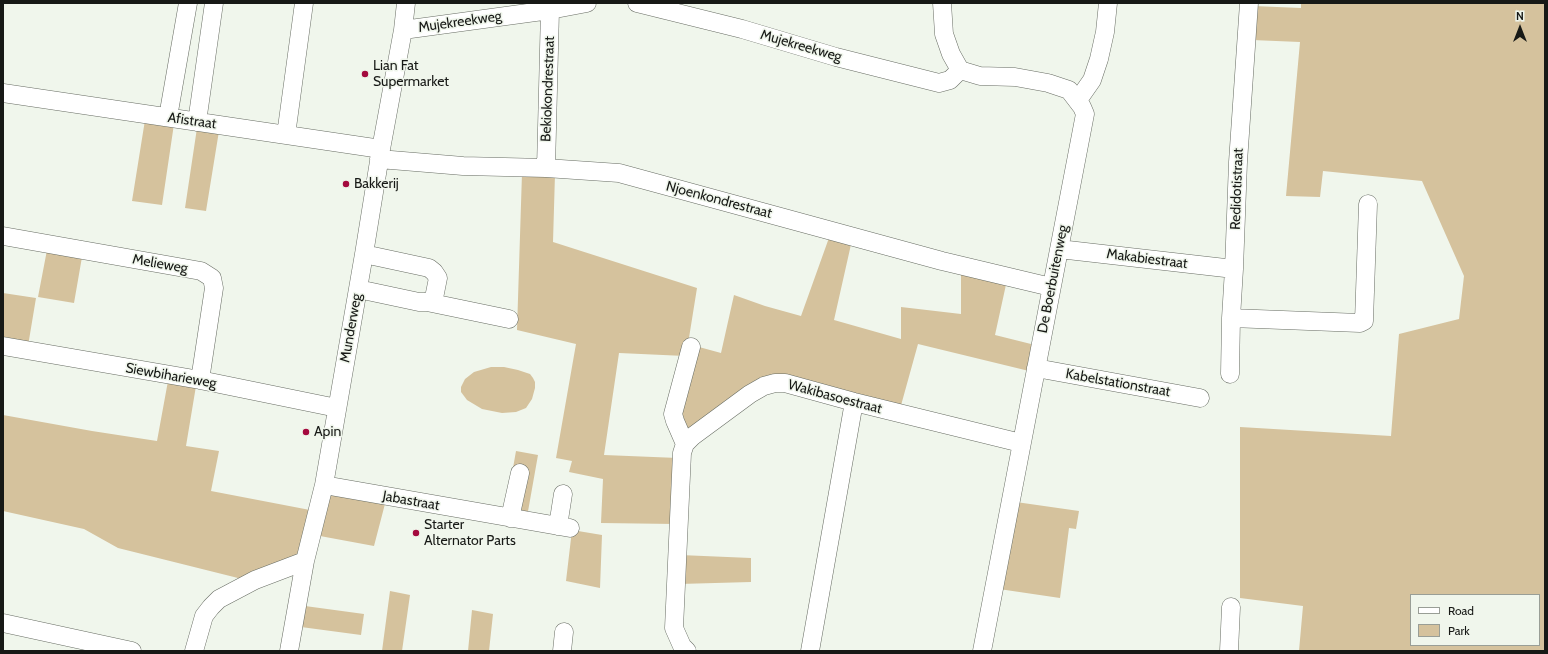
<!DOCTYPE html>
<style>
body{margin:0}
#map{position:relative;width:1548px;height:654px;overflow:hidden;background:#f0f6ec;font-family:Cabin,sans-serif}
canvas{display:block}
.frame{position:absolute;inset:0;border:4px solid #171916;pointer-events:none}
.legend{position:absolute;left:1410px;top:594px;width:130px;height:52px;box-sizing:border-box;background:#f0f6ec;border:1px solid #999e96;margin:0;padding:5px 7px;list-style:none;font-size:12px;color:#171916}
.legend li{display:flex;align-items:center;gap:8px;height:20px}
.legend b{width:20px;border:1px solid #999e96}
.north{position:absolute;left:1500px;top:8px;width:40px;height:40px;-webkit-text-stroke:3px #f0f6ec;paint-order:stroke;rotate:0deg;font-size:11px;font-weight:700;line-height:16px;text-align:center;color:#171916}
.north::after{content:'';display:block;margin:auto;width:14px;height:18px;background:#171916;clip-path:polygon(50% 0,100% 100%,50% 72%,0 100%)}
</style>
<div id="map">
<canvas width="1548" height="654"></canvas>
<div class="frame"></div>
<ul class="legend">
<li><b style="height:5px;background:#fff"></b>Road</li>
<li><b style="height:11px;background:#d5c29d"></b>Park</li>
</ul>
<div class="north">N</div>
</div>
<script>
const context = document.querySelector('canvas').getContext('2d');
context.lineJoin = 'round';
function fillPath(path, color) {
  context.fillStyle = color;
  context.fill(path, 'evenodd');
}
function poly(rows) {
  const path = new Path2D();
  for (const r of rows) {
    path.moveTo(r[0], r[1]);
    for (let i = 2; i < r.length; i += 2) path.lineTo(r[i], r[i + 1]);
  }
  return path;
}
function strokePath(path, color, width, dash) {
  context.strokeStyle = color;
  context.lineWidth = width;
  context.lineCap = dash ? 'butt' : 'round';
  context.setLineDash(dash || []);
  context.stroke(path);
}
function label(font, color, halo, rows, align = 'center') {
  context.font = font + ' Cabin,sans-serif';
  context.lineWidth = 3;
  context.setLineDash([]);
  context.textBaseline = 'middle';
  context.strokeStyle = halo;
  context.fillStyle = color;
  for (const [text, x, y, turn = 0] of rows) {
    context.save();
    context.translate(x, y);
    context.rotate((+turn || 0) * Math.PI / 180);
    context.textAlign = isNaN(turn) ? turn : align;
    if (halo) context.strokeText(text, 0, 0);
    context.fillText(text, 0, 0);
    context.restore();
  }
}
fillPath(poly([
 [1301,3,1545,3,1545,651,1299,651,1303,606,1240,598,1240,427,1391,436,1399,334,1459,319,1464,276,1422,181,1323,171,1320,197,1286,196,1300,42,1252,40,1253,6,1301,8],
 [1411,595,1539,595,1539,645,1411,645],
 [145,120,174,124,162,205,132,201],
 [197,128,219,131,206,211,185,208],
 [522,173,555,174,553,242,697,288,688,344,721,353,734,295,765,306,801,316,830,235,852,240,834,320,901,339,901,307,961,314,961,270,1007,280,995,335,1035,345,1029,371,918,344,900,409,783,376,687,432,675,411,685,356,619,353,604,455,678,458,675,524,601,523,603,479,569,472,572,461,556,458,576,344,517,330],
 [47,250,82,257,74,303,38,297],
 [3,293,36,298,28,346,3,342],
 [491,367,504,367,518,370,530,374,533,378,535,382,535,388,532,399,526,408,516,412,502,413,482,409,467,400,461,392,461,387,465,379,474,372],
 [168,381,196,386,186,446,219,451,211,491,310,510,301,558,254,582,118,548,84,529,3,511,3,415,92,431,157,441],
 [516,451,538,455,527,517,505,513],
 [331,492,386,500,374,546,320,536],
 [1016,502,1079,511,1076,529,1069,528,1060,598,999,589],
 [572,530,602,535,600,588,566,581],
 [680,555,751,558,751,582,679,584],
 [390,591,410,595,402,651,382,651],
 [305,606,364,614,361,635,301,627],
 [472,610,493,614,489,651,468,651]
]), '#d5c29d');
const minor = poly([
 [637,3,742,29,836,57,939,83,950,80,960,70],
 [942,3,944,34,951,54,960,70,980,76,1015,77,1048,83,1069,90,1082,107,1085,114,982,651],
 [403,30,550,10,587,3],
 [3,93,381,149],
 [1078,100,1092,80,1099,59,1105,32,1108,3],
 [168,117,188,3],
 [197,122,214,3],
 [286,135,304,3],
 [379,159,463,166,546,168,619,173,942,261,1051,287],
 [546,168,550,10],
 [3,236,201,271,212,278,214,288,200,380],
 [1059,249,1234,269],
 [358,289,419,302,427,302,434,298,438,278,434,272,429,268,364,254],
 [427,302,509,319],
 [1231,318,1360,323,1364,321,1368,204],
 [3,346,200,380,337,408],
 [1036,368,1200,398],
 [1230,374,1231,318,1234,269,1238,162,1249,3],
 [685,444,675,421,673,414,691,347],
 [324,485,570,528],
 [510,518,520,473],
 [558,526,563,494],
 [3,623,132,651],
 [194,651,204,616,211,607,219,599,255,580,305,561],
 [289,651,305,561,324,485,364,254,381,149,403,30,406,3],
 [562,651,564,632],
 [687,651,682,646,674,628,682,453,685,444,693,436,750,394,764,386,775,383,785,383,854,402,1021,443],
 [810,651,854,402],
 [1229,651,1231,607]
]);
strokePath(minor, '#686d64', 19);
strokePath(minor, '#fff', 18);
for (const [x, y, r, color] of [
 [365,74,4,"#a4093e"],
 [346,184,4,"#a4093e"],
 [306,432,4,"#a4093e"],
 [416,533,4,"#a4093e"]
]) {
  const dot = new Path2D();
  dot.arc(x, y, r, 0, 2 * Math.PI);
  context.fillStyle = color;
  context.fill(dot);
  strokePath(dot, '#f0f6ec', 1.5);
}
label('14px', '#171916', '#f0f6ec', [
 ["Mujekreekweg",460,22,-8],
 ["Mujekreekweg",801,46,16],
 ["Bekiokondrestraat",548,89,-88],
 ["Afistraat",192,121,8],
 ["Redidotistraat",1237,189,-88],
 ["Njoenkondrestraat",719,200,15],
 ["Makabiestraat",1147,259,7],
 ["Melieweg",160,264,10],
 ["De Boerbuitenweg",1053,279,-79],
 ["Munderweg",351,328,-80],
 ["Siewbiharieweg",171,376,10],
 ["Kabelstationstraat",1118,383,10],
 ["Wakibasoestraat",835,397,15],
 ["Jabastraat",411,501,10]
]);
label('14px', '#171916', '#f0f6ec', [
 ["Lian Fat",373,66],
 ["Supermarket",373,82],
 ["Bakkerij",354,184],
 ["Apin",314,432],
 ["Starter",424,525],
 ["Alternator Parts",424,541]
], 'left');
</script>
